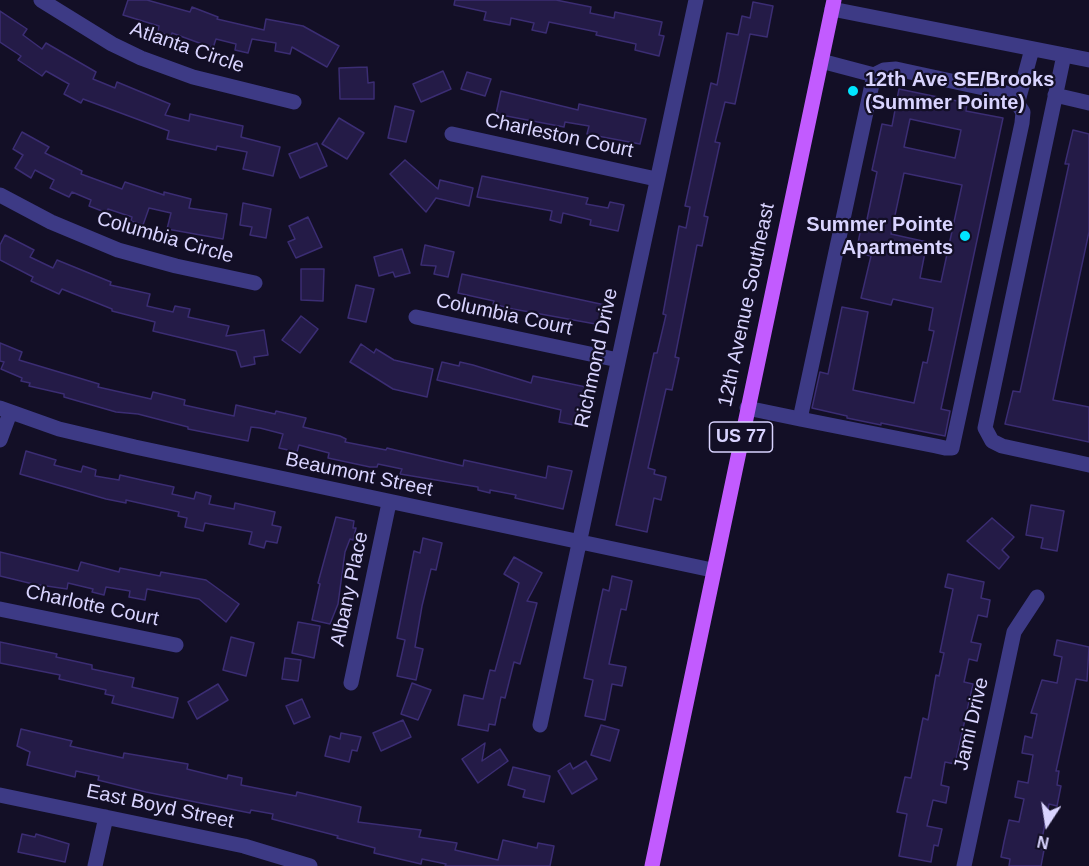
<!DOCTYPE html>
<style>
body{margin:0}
#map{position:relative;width:1089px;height:866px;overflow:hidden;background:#130f26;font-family:Arial,sans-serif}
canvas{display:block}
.north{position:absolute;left:1017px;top:794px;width:60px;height:60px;-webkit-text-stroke:4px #130f26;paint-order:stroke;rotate:192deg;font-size:16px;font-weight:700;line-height:24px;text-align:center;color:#d9d4ff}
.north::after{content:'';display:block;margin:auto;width:21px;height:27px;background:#d9d4ff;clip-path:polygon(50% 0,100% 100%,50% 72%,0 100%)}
</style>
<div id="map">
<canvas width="1089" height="866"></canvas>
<div class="north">N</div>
</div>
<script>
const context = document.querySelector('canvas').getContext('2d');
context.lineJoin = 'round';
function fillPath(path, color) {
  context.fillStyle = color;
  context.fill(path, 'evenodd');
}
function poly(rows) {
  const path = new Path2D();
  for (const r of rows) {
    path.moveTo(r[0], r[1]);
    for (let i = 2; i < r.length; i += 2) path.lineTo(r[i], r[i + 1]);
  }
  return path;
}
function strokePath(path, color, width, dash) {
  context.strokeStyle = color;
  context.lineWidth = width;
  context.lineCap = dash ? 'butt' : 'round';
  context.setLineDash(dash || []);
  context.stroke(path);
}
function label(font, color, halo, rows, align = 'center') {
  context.font = font + ' Arial,sans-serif';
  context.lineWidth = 4.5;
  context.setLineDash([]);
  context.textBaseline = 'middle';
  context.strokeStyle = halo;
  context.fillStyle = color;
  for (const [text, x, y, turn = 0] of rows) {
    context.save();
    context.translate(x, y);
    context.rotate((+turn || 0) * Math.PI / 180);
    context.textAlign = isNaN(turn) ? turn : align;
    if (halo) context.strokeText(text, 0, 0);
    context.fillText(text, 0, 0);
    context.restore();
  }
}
const building = poly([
 [128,0,147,0,190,12,192,7,218,17,217,19,264,30,266,19,303,26,339,46,327,67,292,47,290,54,275,51,276,43,252,39,248,53,235,50,236,44,216,39,213,48,172,33,171,36,158,32,159,26,123,15,128,0],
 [455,0,556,0,591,7,590,13,614,18,615,12,662,22,659,35,664,36,659,56,635,50,636,44,596,35,597,32,549,22,546,33,532,30,534,23,511,18,510,25,484,20,486,12,454,5,455,0],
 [753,2,773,6,767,37,750,34,735,104,725,102,715,142,720,143,704,216,708,217,702,246,697,245,675,357,679,358,672,390,666,389,648,468,655,470,654,474,666,477,661,500,654,498,647,532,616,525,654,353,657,353,666,315,663,314,679,226,686,228,690,207,685,206,711,83,717,85,727,33,738,35,742,16,750,18,753,2],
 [0,11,27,29,23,35,42,49,46,43,96,72,93,79,115,88,117,82,170,104,165,115,189,121,190,114,243,126,241,137,280,147,273,176,243,169,247,152,217,146,216,150,167,139,169,131,83,99,81,103,64,94,69,84,46,71,42,76,18,60,21,56,0,42,0,11],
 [367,67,368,83,374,82,374,99,340,99,339,68,367,67],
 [443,71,451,89,421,102,413,84,443,71],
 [467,72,491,79,485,96,461,89,467,72],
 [899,89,967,103,966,111,1003,118,941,409,950,411,945,436,881,423,881,425,847,418,847,416,812,408,820,372,828,374,842,307,868,312,853,390,914,403,923,362,927,363,934,331,929,330,933,308,893,299,891,305,861,298,871,256,856,253,861,228,865,229,877,172,872,170,882,124,892,126,899,89],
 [910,119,961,130,955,158,904,147,910,119],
 [904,173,962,185,941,282,920,278,927,242,891,234,904,173],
 [501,91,578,110,579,104,646,119,640,144,587,134,589,126,565,122,564,127,496,114,501,91],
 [395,106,414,111,406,142,388,138,395,106],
 [339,118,364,133,347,159,322,144,339,118],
 [1073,130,1089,134,1089,232,1053,400,1089,407,1089,442,1005,424,1013,391,1020,392,1069,164,1065,164,1073,130],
 [22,132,49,147,45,153,82,171,81,174,122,189,125,182,164,195,164,192,191,199,189,208,227,214,223,239,167,229,171,213,149,208,143,225,131,221,132,217,108,209,107,213,89,206,91,200,72,192,69,197,50,188,54,180,35,170,31,178,15,168,23,155,13,149,22,132],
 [317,143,327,166,300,178,289,154,317,143],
 [405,160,438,189,440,180,473,188,469,206,436,198,426,212,390,174,405,160],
 [482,176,588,198,586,204,608,208,610,202,624,205,618,231,590,225,591,220,563,213,561,223,550,220,552,211,477,197,482,176],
 [243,203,271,209,266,238,250,235,252,227,240,225,243,203],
 [308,217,322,247,296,258,288,242,295,239,289,226,308,217],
 [5,235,34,250,30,257,53,268,57,260,111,282,110,285,150,294,147,306,173,312,175,306,190,309,188,317,229,326,226,336,264,330,268,355,254,357,255,364,241,367,236,351,153,331,155,322,112,311,112,309,62,289,59,294,31,281,33,277,0,260,0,245,5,235],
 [425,245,454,252,448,277,434,274,436,266,421,265,425,245],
 [402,249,410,273,395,277,393,272,379,276,374,257,402,249],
 [301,269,324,269,323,301,301,300,301,269],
 [462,274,605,305,601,325,513,309,493,304,494,301,458,293,462,274],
 [356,285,374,289,366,322,348,318,356,285],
 [301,316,318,329,300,353,282,340,301,316],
 [0,343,22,352,19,360,99,384,98,387,151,399,153,392,185,400,184,405,234,416,236,405,275,414,276,411,306,418,303,427,340,436,346,439,345,442,386,450,387,448,463,466,464,460,546,478,548,466,572,471,563,509,515,498,516,495,490,490,490,493,478,490,478,487,400,474,402,469,378,464,377,467,370,467,328,458,329,453,299,445,297,452,279,448,283,434,260,428,251,427,248,441,188,429,188,427,138,414,116,412,64,397,64,394,29,386,30,383,21,381,22,378,1,369,4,362,0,361,0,343],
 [361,344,374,353,376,349,394,360,433,369,427,397,393,389,350,362,361,344],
 [442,362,459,366,460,362,473,365,531,383,533,376,586,387,579,426,559,422,561,410,437,380,442,362],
 [26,451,56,460,54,465,81,472,83,466,96,470,95,476,119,480,120,475,146,481,174,487,172,494,194,499,196,492,211,496,209,504,234,509,235,503,275,512,272,525,281,527,277,543,266,541,264,548,249,544,252,532,205,523,203,531,185,527,187,518,178,516,179,512,126,500,126,503,106,499,20,474,26,451],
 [1031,505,1064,511,1057,551,1041,548,1043,538,1026,535,1031,505],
 [336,517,354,521,353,528,356,528,353,540,350,539,345,552,338,604,330,624,312,620,320,584,318,583,336,517],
 [992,518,1014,537,1002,550,1009,557,999,569,967,541,992,518],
 [423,538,442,543,436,570,431,569,422,606,415,647,423,649,416,680,397,676,405,640,397,638,414,551,420,553,423,538],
 [0,552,78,571,81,562,119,572,120,568,160,576,161,572,206,580,239,604,226,622,199,599,147,589,145,600,129,597,130,591,106,587,104,595,92,592,93,589,68,583,67,589,33,584,0,576,0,552],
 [514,557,542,573,527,601,537,603,520,664,514,662,505,698,501,697,495,725,489,724,488,731,458,725,464,695,483,699,490,670,495,671,519,583,504,574,514,557],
 [948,574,984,582,981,598,990,600,987,617,978,615,971,642,981,644,977,661,969,659,964,682,973,684,955,764,945,762,941,785,949,787,946,803,933,800,927,826,942,829,938,846,934,845,931,862,899,856,907,814,897,812,905,777,911,778,923,718,928,720,936,675,939,676,944,653,940,652,953,589,945,587,948,574],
 [612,576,632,581,626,610,621,609,609,664,626,667,622,686,612,684,605,720,585,716,593,680,584,678,603,589,609,591,612,576],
 [298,622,320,626,314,658,292,653,298,622],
 [231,637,254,643,246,676,223,670,231,637],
 [1057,640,1089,647,1087,681,1076,679,1056,771,1059,771,1057,785,1061,786,1057,806,1049,804,1040,849,1044,850,1041,866,1009,866,1010,859,1001,857,1004,842,1009,820,1019,822,1024,799,1015,797,1018,781,1028,783,1033,755,1022,753,1025,736,1032,738,1037,714,1031,713,1042,680,1057,683,1062,657,1054,655,1057,640],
 [0,642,57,654,56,657,92,665,92,669,134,678,132,687,178,698,173,718,112,703,114,696,105,694,106,690,59,679,60,675,0,663,0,642],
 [285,658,301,660,298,681,282,679,285,658],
 [412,683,431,690,418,720,401,714,412,683],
 [218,684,228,700,197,719,188,702,218,684],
 [302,699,310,717,294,724,286,706,302,699],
 [403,720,411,737,381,751,373,733,403,720],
 [601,725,619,730,610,761,591,755,601,725],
 [21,729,72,741,70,746,123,758,124,753,188,764,187,769,227,779,228,775,242,778,241,785,296,796,297,792,361,807,358,822,421,830,419,837,457,843,455,850,498,860,503,840,537,848,538,843,554,846,550,866,445,866,446,864,422,859,421,864,374,853,375,848,337,838,338,836,272,819,273,814,251,810,250,813,146,792,98,780,99,776,76,771,75,777,27,765,30,752,17,746,21,729],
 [341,733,361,737,357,751,352,750,349,762,325,756,330,736,340,739,341,733],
 [485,743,482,761,500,749,508,761,478,783,462,759,485,743],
 [586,761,597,779,572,794,558,771,570,763,573,769,586,761],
 [513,767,550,776,544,802,523,797,525,790,508,785,513,767],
 [22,834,35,837,36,834,69,844,65,862,18,852,22,834]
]);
fillPath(building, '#241b47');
strokePath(building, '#3b2d73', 1.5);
strokePath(poly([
 [41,0,112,44,141,58,193,77,294,102],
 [832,9,1089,60],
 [1064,55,985,428,992,441,1002,446,1089,465],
 [821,61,874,75],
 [1055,95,1089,103],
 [1018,101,1032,49],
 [452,134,656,179],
 [0,195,51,222,118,250,176,266,255,283],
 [416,317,618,360],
 [0,408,59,429,135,447,712,570],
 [747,408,800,419,936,446,945,448,952,448,1022,123,1023,112,1011,94,896,69,884,70,874,75,800,419],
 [0,440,10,413],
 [0,609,176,645],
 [351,683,389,503],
 [540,725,696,0],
 [0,795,244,846,310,866],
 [95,866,106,817],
 [964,866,1014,632,1037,597]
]), '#3d3a85', 15);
strokePath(poly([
 [652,866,834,0]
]), '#c25bff', 15);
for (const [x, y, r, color] of [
 [853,91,6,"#00e5ff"],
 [965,236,6,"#00e5ff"]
]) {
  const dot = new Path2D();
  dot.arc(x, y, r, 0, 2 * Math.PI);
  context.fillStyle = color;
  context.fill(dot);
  strokePath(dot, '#130f26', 2);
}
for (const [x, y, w] of [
 [741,437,63]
]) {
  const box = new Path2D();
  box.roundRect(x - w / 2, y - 15, w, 30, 4.5);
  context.fillStyle = '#130f26';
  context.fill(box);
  strokePath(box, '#d9d4ff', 1.5);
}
label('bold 18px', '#d9d4ff', null, [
 ["US 77",741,437]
]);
label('20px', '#d9d4ff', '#130f26', [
 ["Atlanta Circle",187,48,19],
 ["Charleston Court",559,136,12],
 ["Columbia Circle",165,238,16],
 ["12th Avenue Southeast",747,305,-78],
 ["Columbia Court",504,315,12],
 ["Richmond Drive",597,358,-78],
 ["Beaumont Street",359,475,12],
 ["Albany Place",350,589,-78],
 ["Charlotte Court",92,606,12],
 ["Jami Drive",972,724,-77],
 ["East Boyd Street",160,807,12]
]);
label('bold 20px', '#d9d4ff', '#130f26', [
 ["12th Ave SE/Brooks",865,80],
 ["(Summer Pointe)",865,103],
 ["Summer Pointe",953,225,"right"],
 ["Apartments",953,248,"right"]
], 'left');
</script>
